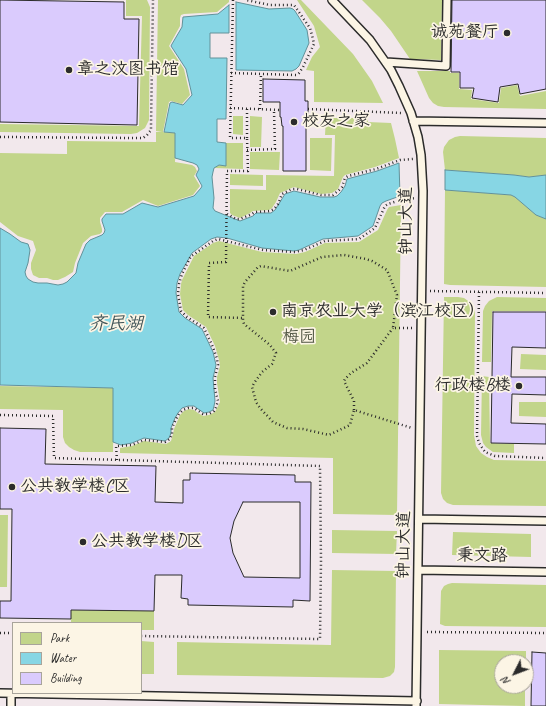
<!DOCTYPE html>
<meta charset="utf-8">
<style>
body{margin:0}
#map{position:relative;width:546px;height:706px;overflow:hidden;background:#fcf5e5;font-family:Caveat,sans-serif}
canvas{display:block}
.legend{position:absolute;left:12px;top:622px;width:130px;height:72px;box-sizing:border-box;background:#fcf5e5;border:1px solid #a8a49b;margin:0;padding:5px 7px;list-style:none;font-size:12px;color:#2b2b2b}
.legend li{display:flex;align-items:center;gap:8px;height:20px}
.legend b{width:20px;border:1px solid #a8a49b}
.north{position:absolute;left:494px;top:654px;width:40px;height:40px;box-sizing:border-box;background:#fcf5e5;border:1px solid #a8a49b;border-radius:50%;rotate:228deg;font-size:11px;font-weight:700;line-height:16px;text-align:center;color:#2b2b2b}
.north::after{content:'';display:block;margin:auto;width:14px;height:18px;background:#2b2b2b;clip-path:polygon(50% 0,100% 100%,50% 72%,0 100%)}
</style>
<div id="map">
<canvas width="546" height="706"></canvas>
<ul class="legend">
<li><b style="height:11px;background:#c2d58a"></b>Park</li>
<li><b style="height:11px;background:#87d6e4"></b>Water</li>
<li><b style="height:11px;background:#dacbfd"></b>Building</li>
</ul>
<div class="north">N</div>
</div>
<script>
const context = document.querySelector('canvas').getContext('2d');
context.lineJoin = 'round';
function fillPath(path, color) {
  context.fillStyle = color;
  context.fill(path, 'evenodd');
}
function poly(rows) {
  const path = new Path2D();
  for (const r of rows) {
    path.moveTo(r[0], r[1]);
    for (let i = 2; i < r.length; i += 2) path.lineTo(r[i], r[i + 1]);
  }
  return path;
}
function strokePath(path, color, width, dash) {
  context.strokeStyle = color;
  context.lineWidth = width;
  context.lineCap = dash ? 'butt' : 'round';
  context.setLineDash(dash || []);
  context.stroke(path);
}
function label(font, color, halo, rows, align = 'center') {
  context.font = font + ' Caveat,"LXGW WenKai TC",sans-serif';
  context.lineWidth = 3.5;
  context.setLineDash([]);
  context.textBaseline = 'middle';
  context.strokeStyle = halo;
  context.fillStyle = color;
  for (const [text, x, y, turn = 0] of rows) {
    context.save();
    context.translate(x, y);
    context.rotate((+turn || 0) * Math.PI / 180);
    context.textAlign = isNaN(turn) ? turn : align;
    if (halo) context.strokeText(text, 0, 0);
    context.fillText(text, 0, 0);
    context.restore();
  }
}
fillPath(poly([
 [0,0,546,0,546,706,0,706],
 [13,623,141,623,141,693,13,693],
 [502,662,526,662,526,686,502,686]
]), '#f2e8ec');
fillPath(poly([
 [126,0,147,0,150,7,149,120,145,128,137,133,131,134,0,132,0,124,139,126,142,16,126,16],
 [158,0,229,0,229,2,217,12,184,14,181,15,180,18,180,26,169,46,184,69,190,95,182,104,171,101,169,102,163,132,176,133,175,162,192,165,195,167,197,171,194,176,200,186,193,195,158,206,143,200,122,212,105,212,100,218,100,222,102,229,102,232,100,234,91,236,83,243,75,263,73,272,65,277,58,280,53,280,47,278,39,278,33,275,31,269,31,263,36,250,33,241,18,236,0,222,0,153,67,154,67,141,156,142,156,132,162,132,156,131],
 [297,0,301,0,353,54,372,81,383,103,314,102,314,71,306,70,312,57,320,47,314,26],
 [362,0,442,0,441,60,410,59,391,31,380,18],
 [417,71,450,71,450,73,459,73,459,89,472,90,471,99,499,103,501,88,517,85,520,96,546,91,546,109,444,107,438,106,433,103,429,98],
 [233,116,243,116,243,135,233,134],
 [250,116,262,117,261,147,250,147],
 [326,118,368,118,368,122,391,123,395,139,399,158,375,167,345,175,343,177,338,189,332,193,321,194,294,187,280,193,276,202,272,208,269,210,253,211,250,213,240,218,232,215,230,213,230,189,266,190,266,175,334,176,335,135,325,135],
 [460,136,546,138,546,175,529,177,514,175,445,170,443,152,444,147,449,140,455,137],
 [310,138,332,138,331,171,310,170],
 [226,143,243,143,243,169,214,168,220,164,226,165],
 [250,152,280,152,279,170,250,169],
 [230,174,263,175,263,186,230,185],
 [445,190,511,195,515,197,536,215,546,219,546,287,450,285,444,284],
 [401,205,397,515,333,514,333,458,120,453,120,448,132,446,144,441,166,444,171,441,173,434,174,429,180,415,184,411,189,409,194,410,198,413,203,416,209,415,215,412,220,402,217,383,217,377,220,366,219,360,215,346,206,327,188,315,183,310,180,294,181,284,182,280,194,256,213,243,219,241,262,252,296,254,305,252,325,243,359,242,378,230,387,210,389,207],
 [444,297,458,297,464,298,471,303,475,311,474,435,476,446,481,453,487,457,494,460,546,461,546,506,453,505,447,503,443,499,441,493],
 [497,297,546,298,546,311,492,311,491,362,482,362,483,311,485,306,489,301],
 [521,354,546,355,546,370,520,369],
 [482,376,489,377,490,443,514,444,514,453,493,452,486,447,483,443,481,435],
 [0,386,114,388,113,452,80,452,74,450,69,447,65,443,63,437,63,410,0,409],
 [519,402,546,402,546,417,519,416],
 [0,515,8,515,7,587,0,587],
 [332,530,397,531,396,554,332,553],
 [453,532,531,534,531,557,452,555],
 [332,570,396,571,395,667,394,672,390,676,383,678,177,675,177,642,331,645],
 [452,583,546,585,546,627,445,626,440,624,441,591,444,586,448,584],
 [71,610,154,611,154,630,141,630,141,623,71,623],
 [141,641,154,642,154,674,141,674],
 [439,650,526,651,526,662,502,662,502,686,525,686,525,706,439,704]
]), '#c2d58a');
const water = poly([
 [236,2,269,9,290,8,293,9,295,11,307,30,309,43,299,66,296,69,292,71,236,70,236,2],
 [229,5,229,33,210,33,210,58,227,58,226,119,217,119,217,142,226,143,226,166,219,165,214,168,213,172,212,177,214,198,213,208,215,211,240,221,253,216,256,213,271,213,275,210,285,194,294,191,320,197,334,197,337,196,341,192,345,186,347,179,377,171,399,163,400,196,386,201,382,203,380,206,373,226,358,236,323,239,299,250,294,251,262,248,227,238,217,237,211,239,192,253,180,274,177,283,176,293,179,312,185,318,202,329,213,352,216,365,213,378,215,401,214,406,213,410,209,412,204,413,194,406,188,406,182,408,178,413,175,418,171,428,171,433,169,438,165,441,144,438,132,443,121,445,113,442,113,388,0,385,0,228,10,234,21,242,28,244,30,250,28,263,25,272,26,276,28,279,33,282,38,283,47,283,58,285,63,284,67,282,76,273,78,263,86,244,90,240,102,235,104,233,105,230,102,221,102,219,106,214,123,214,142,203,158,207,194,196,201,188,202,186,196,175,199,169,197,165,193,163,175,158,175,133,164,132,170,103,172,102,183,105,192,95,186,69,171,46,172,44,182,27,183,17,218,14,229,5],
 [445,170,514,175,529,177,546,175,546,219,536,215,515,197,511,195,445,190,445,170]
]);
fillPath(water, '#87d6e4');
strokePath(water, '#62929a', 1);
const building = poly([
 [0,0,124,2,124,19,139,19,137,125,0,122,0,0],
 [452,0,546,0,546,89,520,94,518,84,500,87,498,102,472,98,474,88,460,88,460,72,451,72,452,0],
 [263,79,305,80,305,101,308,101,308,118,306,118,306,171,283,171,283,126,282,126,281,117,280,117,280,102,263,102,263,79],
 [493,312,546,312,546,348,512,347,511,377,546,377,546,395,512,394,511,423,546,424,546,444,491,443,493,312],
 [0,428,46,429,45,464,156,466,155,502,183,503,183,480,190,480,190,473,295,475,295,482,311,482,310,601,293,600,293,607,188,605,188,599,181,598,182,575,155,575,154,611,71,610,71,619,0,618,0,601,11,601,12,509,0,509,0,428],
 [243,502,300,502,300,578,244,577,233,553,230,538,234,521,243,502],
 [532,652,546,653,546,706,531,706,532,652]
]);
fillPath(building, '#dacbfd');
strokePath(building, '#2b2b2b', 1);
const service = poly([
 [332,0,370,40,391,70,399,86,411,113,418,137,421,155,423,191,416,706],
 [386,62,446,66,447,0],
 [413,121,546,123],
 [419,519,546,521],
 [418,570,546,572],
 [0,693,417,701],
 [11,706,11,694]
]);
strokePath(service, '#2b2b2b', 10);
strokePath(poly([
 [233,0,230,138,247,138,248,171,227,171,226,262,209,263,208,317,243,318],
 [231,73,296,75,299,73,303,67,314,44,313,39,310,28,294,5,270,5,246,0],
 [230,108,280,110],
 [260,109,261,74],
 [308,109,401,113],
 [0,137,138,138,143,138,147,135,151,130,151,125,153,0],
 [247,138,247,109],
 [247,150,275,149,274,110],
 [227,214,236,219,240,219,252,214,255,212,270,211,274,209,278,204,282,194,292,189,297,189,321,195,333,195,339,190,342,187,345,178,348,176,376,169,400,160,413,159],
 [430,291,546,293],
 [479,292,477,436,479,443,485,452,495,456,546,458],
 [412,328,393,328,397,295,387,270,372,261,366,259,344,255,322,257,290,271,261,266,258,267,245,282,243,286,243,320,244,324,270,345,276,353,272,364,262,372,254,383,252,387,256,402,260,408,273,422,287,428,303,429,329,435,350,425,354,410,412,428],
 [354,410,354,401,344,381,345,379,351,373,367,363,393,328],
 [0,415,53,416,54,458,320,466,321,561,320,639,141,636],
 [117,460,116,446,132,445,144,440,165,442,170,439,172,434,172,428,176,419,179,414,183,410,188,408,194,408,203,414,209,414,214,411,216,407,218,401,215,389,215,377,218,365,217,359,213,347,204,328,187,317,181,311,178,294,179,284,182,274,191,256,193,255,213,241,218,239,263,250,295,252,304,250,325,241,359,239,375,228,385,206,388,204,401,200,415,198],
 [427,632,546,633],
 [0,633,13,633]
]), '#2b2b2b', 2.5, [1, 3]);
strokePath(service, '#fcf5e5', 7);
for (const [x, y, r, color] of [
 [507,33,4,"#2b2b2b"],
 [69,70,4,"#2b2b2b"],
 [294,122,4,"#2b2b2b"],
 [273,312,4,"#2b2b2b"],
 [519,386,4,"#2b2b2b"],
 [12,487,4,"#2b2b2b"],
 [83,542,4,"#2b2b2b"]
]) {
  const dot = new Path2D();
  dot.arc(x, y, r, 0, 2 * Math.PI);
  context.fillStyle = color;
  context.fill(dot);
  strokePath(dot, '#fcf5e5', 1.5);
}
label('17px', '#2b2b2b', '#fcf5e5', [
 ["诚苑餐厅",499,33,"right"],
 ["章之汶图书馆",77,70],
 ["校友之家",302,122],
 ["南京农业大学（滨江校区）",281,312],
 ["行政楼B楼",511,386,"right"],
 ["公共教学楼C区",20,487],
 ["公共教学楼D区",91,542]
], 'left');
label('17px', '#2b2b2b', '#fcf5e5', [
 ["钟山大道",407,221,-90],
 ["钟山大道",404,545,-89],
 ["秉文路",482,556,1]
]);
label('17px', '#515643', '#fcf5e5', [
 ["梅园",299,338]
]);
label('italic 18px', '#425659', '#fcf5e5', [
 ["齐民湖",116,324]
]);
</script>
